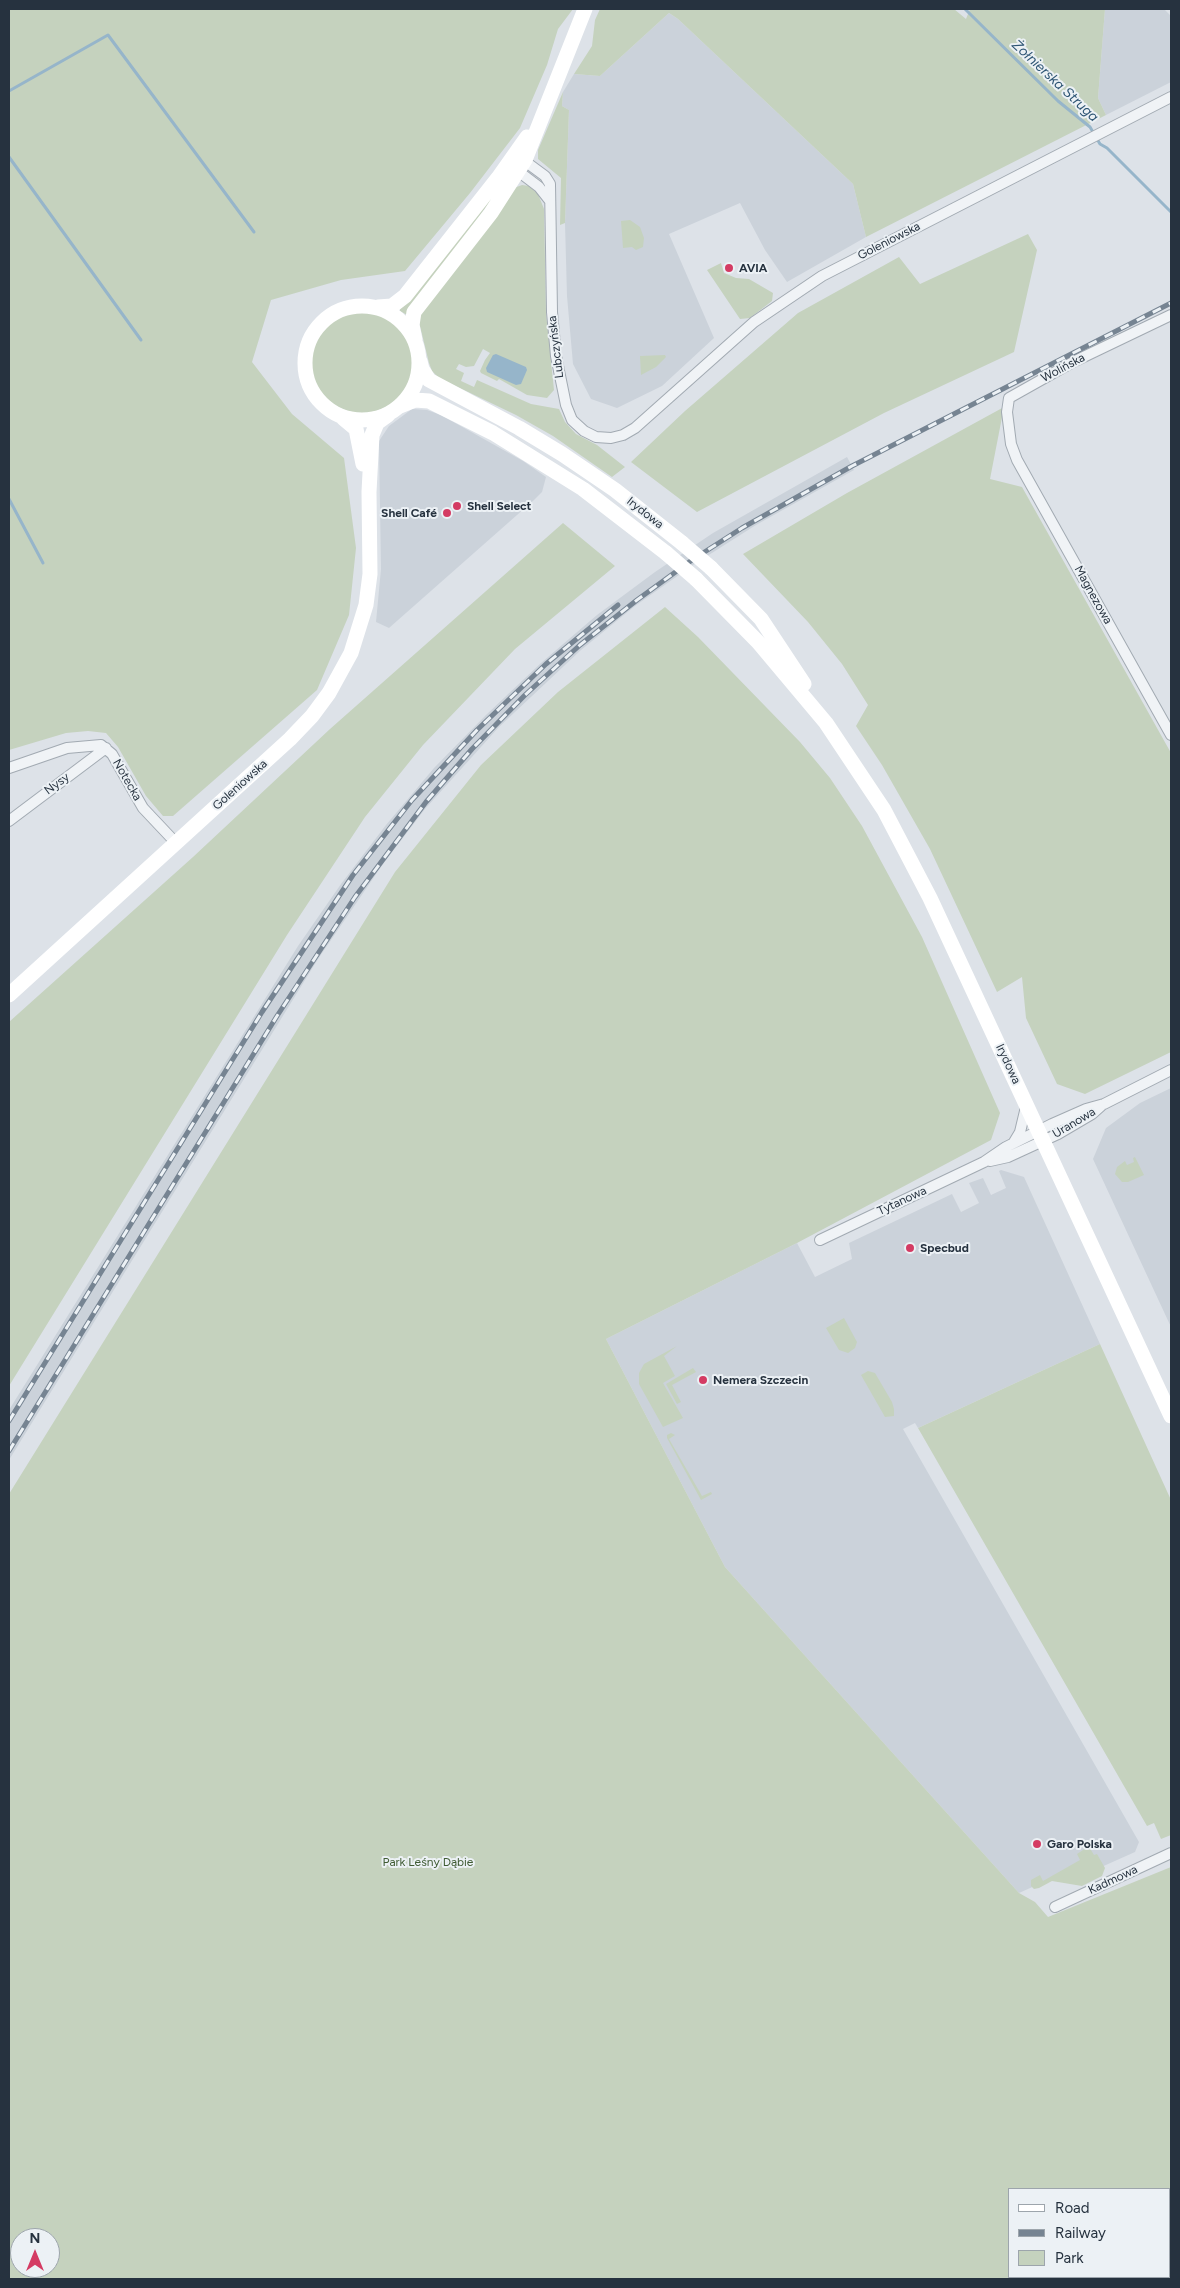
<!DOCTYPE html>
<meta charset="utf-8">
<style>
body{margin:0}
#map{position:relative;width:1180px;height:2288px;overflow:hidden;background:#dde2e8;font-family:Figtree,sans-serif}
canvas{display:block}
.frame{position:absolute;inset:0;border:10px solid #26323f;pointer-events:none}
.legend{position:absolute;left:1008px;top:2188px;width:162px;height:90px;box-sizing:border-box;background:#ecf1f5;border:1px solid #9da5ac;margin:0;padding:6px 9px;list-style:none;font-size:15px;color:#26323f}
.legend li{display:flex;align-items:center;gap:10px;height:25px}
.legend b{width:25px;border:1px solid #9da5ac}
.north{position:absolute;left:10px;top:2228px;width:50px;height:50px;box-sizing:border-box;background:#ecf1f5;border:1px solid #9da5ac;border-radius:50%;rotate:0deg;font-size:14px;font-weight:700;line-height:20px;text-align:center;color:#26323f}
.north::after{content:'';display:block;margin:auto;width:18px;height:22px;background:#d43b63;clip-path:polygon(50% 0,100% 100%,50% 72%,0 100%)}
</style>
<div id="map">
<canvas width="1180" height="2288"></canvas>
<div class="frame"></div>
<ul class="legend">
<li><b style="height:6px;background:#fff"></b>Road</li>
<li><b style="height:6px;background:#768492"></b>Railway</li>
<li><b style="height:14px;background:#c5d2be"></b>Park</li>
</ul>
<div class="north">N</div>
</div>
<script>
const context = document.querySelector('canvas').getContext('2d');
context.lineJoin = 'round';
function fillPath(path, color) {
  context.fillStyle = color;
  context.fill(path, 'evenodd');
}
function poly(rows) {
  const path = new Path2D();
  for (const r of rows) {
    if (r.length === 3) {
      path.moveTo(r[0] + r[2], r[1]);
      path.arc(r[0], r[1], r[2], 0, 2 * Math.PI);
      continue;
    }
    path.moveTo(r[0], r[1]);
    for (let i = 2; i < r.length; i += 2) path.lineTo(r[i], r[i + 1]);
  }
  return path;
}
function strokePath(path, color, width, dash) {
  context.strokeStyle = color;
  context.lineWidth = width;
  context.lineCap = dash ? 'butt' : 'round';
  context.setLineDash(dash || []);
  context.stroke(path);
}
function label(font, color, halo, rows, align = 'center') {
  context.font = font + ' Figtree,sans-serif';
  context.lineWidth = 4;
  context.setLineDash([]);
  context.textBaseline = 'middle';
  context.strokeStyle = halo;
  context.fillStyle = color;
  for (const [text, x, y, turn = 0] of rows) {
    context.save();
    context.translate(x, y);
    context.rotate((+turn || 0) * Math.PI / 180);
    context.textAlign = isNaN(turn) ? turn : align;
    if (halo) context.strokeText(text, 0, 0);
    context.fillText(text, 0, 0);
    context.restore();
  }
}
fillPath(poly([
 [1105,9,1164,9,1171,16,1171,82,1106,115,1098,98],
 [669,13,678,19,853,184,866,237,787,282,765,250,740,203,669,234,714,338,662,386,617,408,591,399,573,364,567,296,565,223,569,110,562,106,563,92,574,74,600,76],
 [412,409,427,410,441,415,523,461,546,477,542,492,534,500,389,628,376,622,381,569,379,441,389,426],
 [847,457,854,470,756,525,693,565,635,606,581,650,499,727,425,809,383,864,318,959,9,1460,9,1410,298,946,341,884,386,825,434,768,486,715,541,663,597,615,655,572,713,533],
 [1171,1088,1171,1327,1093,1159,1106,1128,1140,1103],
 [1001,1170,1024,1177,1100,1344,918,1428,915,1423,903,1429,1139,1842,1135,1852,1070,1881,1057,1876,1019,1893,725,1567,606,1339,797,1243,815,1277,852,1259,849,1243,952,1194,961,1212,979,1203,969,1183,983,1178,991,1195,1006,1188,999,1171]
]), '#cbd2da');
fillPath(poly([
 [9,9,573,9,558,29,547,65,520,128,470,193,405,271,341,280,271,300,252,362,292,414,344,458,356,548,349,615,317,690,173,816,163,816,146,796,118,747,106,733,88,731,66,733,9,750],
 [600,9,954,9,966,19,970,9,1105,9,1098,98,1106,115,866,237,853,184,678,19,669,13,600,76,574,74,592,46,595,20],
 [563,92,562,106,569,110,565,223,560,225,561,178,538,159,538,150],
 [511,173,407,315,400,311,400,308],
 [522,185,529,186,538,194,544,209,546,313,554,390,547,398,527,395,499,379,497,381,481,373,480,371,485,360,490,353,483,349,474,366,466,367,459,364,456,369,464,373,461,381,474,387,477,380,531,404,559,409,565,422,576,434,597,445,625,467,612,477,553,436,516,415,439,378,432,371,429,363,419,322,420,315,514,188],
 [630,220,640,227,644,238,643,247,636,250,632,247,623,248,621,221],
 [1028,234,1037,250,1014,352,884,413,697,512,631,462,685,411,798,313,899,257,920,284],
 [721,263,724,273,736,278,749,279,773,293,772,301,750,318,740,319,707,270],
 [362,362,51],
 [665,355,666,357,656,367,641,375,640,356],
 [1004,407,990,479,1022,487,1171,753,1171,1052,1085,1094,1057,1084,1026,1018,1022,977,997,992,930,849,882,765,856,726,868,705,842,664,808,622,743,554,847,493],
 [563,523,615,566,515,649,423,745,365,817,287,935,9,1386,9,1022,193,857,330,729],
 [665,607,698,637,800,742,830,778,862,826,922,937,1000,1113,991,1140,797,1243,606,1339,725,1567,1019,1893,1035,1902,1048,1917,1171,1867,1171,2279,9,2279,9,1494,395,872,481,765,558,692],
 [1009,2189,1169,2189,1169,2277,1009,2277],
 [20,2238,50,2238,50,2268,20,2268],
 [1135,1157,1144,1175,1128,1182,1122,1182,1115,1174,1117,1167,1125,1161,1127,1165,1134,1162,1133,1158],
 [844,1318,857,1342,855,1348,848,1353,839,1350,826,1328],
 [1100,1344,1171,1500,1171,1835,1161,1839,1154,1823,1147,1826,918,1428],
 [677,1346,664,1356,675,1376,663,1383,683,1418,663,1427,639,1384,639,1373,644,1364],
 [693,1368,696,1372,672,1385,681,1402,677,1404,666,1384],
 [868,1371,875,1373,892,1402,894,1409,894,1416,885,1417,861,1375],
 [671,1433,675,1435,669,1439,702,1496,711,1492,712,1494,701,1500,667,1438,667,1435],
 [1092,1844,1095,1848,1091,1850,1094,1855,1097,1854,1105,1868,1102,1876,1082,1886,1052,1881,1039,1888,1034,1889,1031,1886,1031,1880,1040,1875,1043,1881,1080,1860,1077,1854]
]), '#c5d2be');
fillPath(poly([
 [496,354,526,367,527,370,521,384,516,385,487,372,486,368,493,355]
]), '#96b5ca');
strokePath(poly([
 [965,9,1058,101,1090,127,1100,144,1107,148,1171,212],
 [9,91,108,35,254,232],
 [9,157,141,340],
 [9,499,43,563]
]), '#96b5ca', 3);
const street = poly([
 [519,160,526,162,545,176,550,184,552,312,556,356,566,405,572,420,584,431,596,437,611,438,623,435,635,428,754,322,822,276,1171,97],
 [514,168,539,187,550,201],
 [1171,315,1073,362,1009,398,1007,412,1011,444,1017,460,1171,735],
 [9,768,67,748,101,745,112,754,143,808,176,843],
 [9,821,106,748],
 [1014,1142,1020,1132,1026,1107],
 [990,1161,1008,1157,1058,1134,1092,1114,1101,1106],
 [820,1240,984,1162,1006,1147,1052,1124,1086,1109,1104,1104,1171,1070],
 [1055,1907,1171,1853]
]);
strokePath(street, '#a2aab2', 12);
strokePath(street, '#f0f3f6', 10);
strokePath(poly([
 [362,363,57],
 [378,307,392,306,405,296,498,178,527,137],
 [415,340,412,325,414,312,491,213,525,160,585,9],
 [420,361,422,369,429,380,519,428,562,454,615,490,682,543],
 [400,406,415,400,429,401,493,433,583,489,666,553],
 [344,419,356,429,363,464],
 [711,568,761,619,804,684],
 [696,579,758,642,826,723,884,810,930,898,1171,1416],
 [9,995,290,739,312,716,329,693,351,653,366,605,370,574,369,492,372,435,377,423,388,415]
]), '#fff', 15);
const rail = poly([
 [9,1421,262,1012,353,875,412,800,477,730,546,664,618,605],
 [9,1451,277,1016,355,897,426,802,472,749,525,695,580,645,637,600,692,560,742,528,852,466,1171,303]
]);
strokePath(rail, '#768492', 5);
strokePath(rail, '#ecf1f5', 3, [9]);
strokePath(poly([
 [682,543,711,568],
 [666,553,696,579]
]), '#fff', 15);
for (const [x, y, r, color] of [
 [729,268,5,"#d43b63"],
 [457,506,5,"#d43b63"],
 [447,513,5,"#d43b63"],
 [910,1248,5,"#d43b63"],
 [703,1380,5,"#d43b63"],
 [1037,1844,5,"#d43b63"]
]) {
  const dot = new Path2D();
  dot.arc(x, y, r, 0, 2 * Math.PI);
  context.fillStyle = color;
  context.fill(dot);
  strokePath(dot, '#ecf1f5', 2);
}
label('12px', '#26323f', '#ecf1f5', [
 ["Goleniowska",889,241,-27],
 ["Lubczyńska",556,347,-97],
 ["Wolińska",1063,368,-28],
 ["Irydowa",645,513,38],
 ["Magnezowa",1093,595,61],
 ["Notecka",127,780,60],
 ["Nysy",57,784,-37],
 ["Goleniowska",240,785,-42],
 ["Irydowa",1008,1064,65],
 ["Uranowa",1074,1123,-31],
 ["Tytanowa",902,1201,-25],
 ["Kadmowa",1113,1880,-25]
]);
label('bold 12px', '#26323f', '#ecf1f5', [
 ["AVIA",739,268],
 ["Shell Select",467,506],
 ["Shell Café",437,513,"right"],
 ["Specbud",920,1248],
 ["Nemera Szczecin",713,1380],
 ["Garo Polska",1047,1844]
], 'left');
label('12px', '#3f5b33', '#ecf1f5', [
 ["Park Leśny Dąbie",428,1862]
]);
label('italic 14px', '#2e5574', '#ecf1f5', [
 ["Żołnierska Struga",1055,81,43]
]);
</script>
